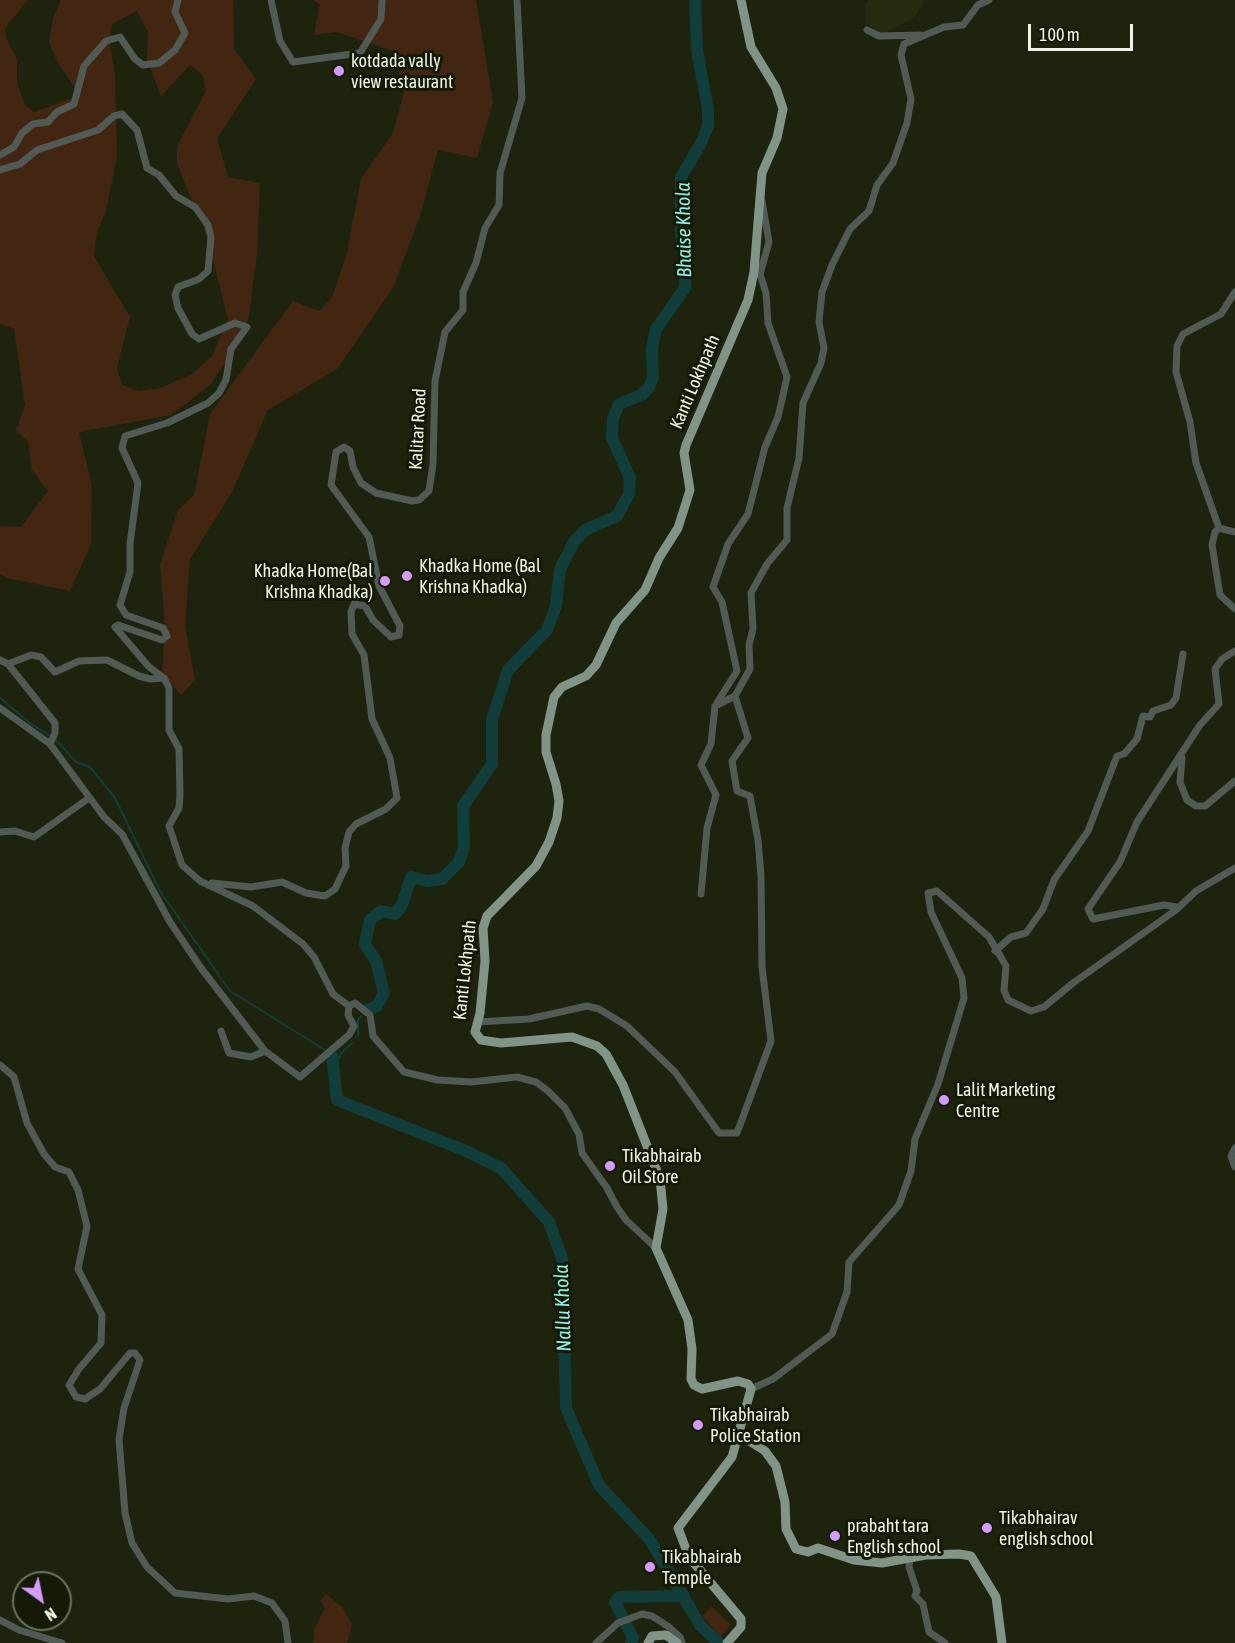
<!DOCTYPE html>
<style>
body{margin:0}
#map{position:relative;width:1235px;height:1643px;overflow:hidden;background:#1e230e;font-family:"Asap Condensed",sans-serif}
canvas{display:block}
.north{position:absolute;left:12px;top:1571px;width:60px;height:60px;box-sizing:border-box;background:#141a06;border:2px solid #6c7160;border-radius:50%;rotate:147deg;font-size:16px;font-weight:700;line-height:24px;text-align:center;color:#eff4e6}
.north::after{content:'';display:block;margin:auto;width:21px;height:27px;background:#d59bfa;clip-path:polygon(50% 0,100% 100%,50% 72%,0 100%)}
.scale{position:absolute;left:1028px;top:24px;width:105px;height:27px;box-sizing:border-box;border:3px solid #eff4e6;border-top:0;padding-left:8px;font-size:18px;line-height:21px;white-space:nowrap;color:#eff4e6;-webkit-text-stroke:4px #141a06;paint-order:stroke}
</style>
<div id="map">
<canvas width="1235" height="1643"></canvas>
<div class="north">N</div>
<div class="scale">100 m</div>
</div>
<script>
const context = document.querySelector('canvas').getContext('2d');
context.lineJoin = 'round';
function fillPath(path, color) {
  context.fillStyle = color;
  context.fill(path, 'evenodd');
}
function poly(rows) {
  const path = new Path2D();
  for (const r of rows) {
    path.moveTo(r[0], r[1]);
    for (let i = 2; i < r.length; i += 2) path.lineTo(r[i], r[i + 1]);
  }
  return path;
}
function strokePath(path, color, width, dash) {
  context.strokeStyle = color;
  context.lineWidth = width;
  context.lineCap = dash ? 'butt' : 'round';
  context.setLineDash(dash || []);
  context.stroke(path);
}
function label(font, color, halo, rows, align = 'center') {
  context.font = font + ' "Asap Condensed",sans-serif';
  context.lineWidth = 6;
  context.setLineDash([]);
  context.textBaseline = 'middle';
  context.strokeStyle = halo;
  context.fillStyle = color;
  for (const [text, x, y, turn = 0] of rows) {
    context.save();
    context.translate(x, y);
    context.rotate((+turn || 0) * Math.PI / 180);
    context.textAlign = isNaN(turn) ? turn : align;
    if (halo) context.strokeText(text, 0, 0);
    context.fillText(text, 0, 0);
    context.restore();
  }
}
fillPath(poly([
 [869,0,923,0,924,1,914,18,882,34,866,23,865,4]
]), '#252c10');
fillPath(poly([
 [0,0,28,0,5,28,6,38,17,59,17,83,25,105,34,112,73,98,75,88,57,61,49,42,53,18,61,0,236,0,233,1,234,49,256,79,217,138,228,177,260,183,257,254,249,315,244,335,210,385,171,415,79,432,92,486,91,544,70,591,7,578,0,574,0,526,21,527,48,491,32,470,28,442,16,430,25,405,14,329,0,324],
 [137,11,148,32,147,60,161,96,190,65,202,74,206,91,177,146,177,164,207,236,228,320,212,356,192,374,160,388,139,391,122,385,117,368,130,317,94,256,97,232,105,214,117,157,115,75,110,45,112,24],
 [313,0,476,0,493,102,477,158,438,150,420,216,393,288,337,369,268,410,231,494,190,559,185,627,195,680,181,695,162,673,165,627,160,564,178,510,194,495,210,414,293,301,319,311,332,297,346,257,361,179,393,133,404,92,393,51,337,32,314,35,320,4],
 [326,1594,342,1607,352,1624,347,1643,313,1643,314,1630,325,1608,320,1601],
 [712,1606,731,1625,721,1637,702,1616]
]), '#422612');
strokePath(poly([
 [0,698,31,724,49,735],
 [56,740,76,762,90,767,115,798,160,891,230,991,325,1050],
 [358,1036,358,1020,361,1016],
 [334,1067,342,1052,352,1043]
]), '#113d3a', 2);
strokePath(poly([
 [367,1010,377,1006,384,993,376,961,365,944,370,920,381,911,395,914,402,905,411,877,427,881,442,879,459,862,464,847,463,806,492,764,492,719,508,670,547,630,556,606,560,569,574,542,585,530,617,516,629,494,630,478,612,438,613,418,619,404,642,395,649,387,653,378,652,349,656,329,685,288,686,262,681,233,681,177,700,145,708,126,708,110,697,50,695,0],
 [332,1056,337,1100,466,1151,501,1168,549,1222,562,1258,566,1408,599,1485,650,1540,700,1625,719,1643],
 [631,1643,633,1638,615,1602,619,1597,684,1596]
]), '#113d3a', 12);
strokePath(poly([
 [271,0,280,41,293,62,360,53,381,19,382,0],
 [867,30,879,36,921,35],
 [0,155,14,147,22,133,33,124,48,122,57,112,74,104,84,66,106,41,120,37,135,59,143,65,159,63,175,50,185,33,175,12,178,0],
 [0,170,20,164,37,150,98,130,114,116,122,114,137,130,147,168,159,175,176,196,195,207,208,225,211,237,208,271,199,279,178,287,175,295,178,308,192,334,199,339,235,323,247,327,231,349,226,380,219,393,208,403,167,423,125,436,122,448,138,483,130,544,130,572,120,605,126,615,163,628,167,636,162,640,118,625,115,627,149,667,164,678,169,688,169,730,179,749,180,795,179,808,169,826,182,865,200,881,253,906,303,944,314,957,333,994,349,1006,348,1015,354,1026,349,1035,300,1077,265,1051,201,968,170,922,122,834,104,817,50,744,0,708],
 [1235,292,1221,314,1183,334,1177,346,1176,372,1190,422,1196,463,1219,528,1215,532,1212,545,1220,595,1235,609],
 [1219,528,1235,532],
 [0,660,8,664,55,723,55,733,50,744],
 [8,664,31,655,41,657,55,672,79,661,107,660,139,676,150,679,164,678],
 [715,706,735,696],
 [1182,758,1180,782,1187,800,1196,806,1205,806,1235,781],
 [0,832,15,831,34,837,89,798],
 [212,883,251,887,282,882,306,893,325,896,335,889,346,866,345,848,349,832,356,824,386,809,397,798,390,758,372,719,364,655,352,634,351,612,354,604,365,606,373,620,391,637,399,635,400,626,379,586,369,537,331,485,336,452,344,447,350,451,353,467,361,483,376,493,412,501,419,500,429,491,433,464,435,381,445,332,463,310,463,292,476,263,485,228,499,205,500,173,522,98,517,0],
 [701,894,707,828,716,795,701,765,711,744,715,706,737,671,722,602,713,587,728,544,748,514,765,447,778,417,787,377,768,323,766,293,760,274,769,242,762,201],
 [1176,910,1196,891,1235,868],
 [995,951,1011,937,1026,933,1043,909,1054,880,1088,831,1117,756,1124,754,1137,739,1143,716,1150,717,1153,711,1171,705,1176,698,1183,654],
 [349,1006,355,1003,370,1015,373,1036,404,1072,438,1080,471,1082,517,1077,536,1082,548,1091,565,1108,579,1134,582,1153,607,1188,617,1207,626,1220,656,1248],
 [477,1022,529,1019,587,1006,599,1009,627,1026,675,1072,719,1133,737,1133,771,1041,762,967,761,876,758,840,750,796,737,791,732,761,748,738,735,696,750,669,749,645,753,629,751,593,767,564,787,540,787,508,799,458,803,403,821,363,824,348,819,322,822,292,832,265,850,229,869,211,877,185,893,163,907,123,911,99,901,55,904,44,944,27,963,25,978,5,989,0],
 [221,1031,229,1053,251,1057,265,1051],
 [0,1065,14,1077,27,1123,44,1154,55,1167,69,1172,78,1190,87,1226,78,1269,102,1315,101,1343,79,1369,69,1385,76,1397,85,1399,100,1389,130,1353,135,1353,140,1360,124,1408,119,1439,125,1513,132,1543,147,1567,175,1593,228,1599,254,1596,272,1603,285,1621,288,1643],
 [1235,1148,1231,1156,1235,1167],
 [751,1389,773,1379,832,1334,847,1292,849,1262,899,1205,911,1171,915,1139,938,1084,964,998,962,978,931,912,928,893,937,891,989,937,1006,966,1004,990,1008,1000,1031,1011,1044,1007,1073,983,1176,910,1176,907,1164,905,1093,919,1088,909,1120,862,1137,822,1200,725,1219,704,1215,669,1222,659,1235,651],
 [910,1558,909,1567,917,1591,915,1596,923,1604,929,1632,945,1643],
 [0,1620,19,1630,62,1643],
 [596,1643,618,1623,642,1614,652,1616,669,1627,680,1637,682,1643]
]), '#515a54', 7);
strokePath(poly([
 [740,1435,765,1451,776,1466,785,1502,786,1529,796,1549,808,1552,818,1548,854,1560,882,1563,926,1555,959,1554,971,1556,996,1597,1002,1643],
 [648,1643,652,1636,666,1635,677,1643],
 [727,1643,741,1627,741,1619,689,1557,678,1528,732,1457,751,1389,748,1384,738,1381,702,1389,694,1385,691,1379,692,1349,688,1320,656,1248,663,1209,660,1179,623,1085,606,1054,597,1046,572,1037,501,1043,481,1040,475,1032,480,1013,485,961,483,928,487,916,536,866,549,842,557,818,559,801,556,784,546,752,546,735,554,697,562,687,586,676,596,665,616,623,645,590,659,558,678,528,690,490,684,453,686,445,748,300,754,272,762,173,777,138,783,109,776,88,751,47,741,0]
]), '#809587', 9);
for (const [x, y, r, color] of [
 [339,71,6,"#d59bfa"],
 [407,576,6,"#d59bfa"],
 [385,581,6,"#d59bfa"],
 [944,1100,6,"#d59bfa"],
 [610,1166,6,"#d59bfa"],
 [698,1425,6,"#d59bfa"],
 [987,1528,6,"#d59bfa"],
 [835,1536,6,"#d59bfa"],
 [650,1567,6,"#d59bfa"]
]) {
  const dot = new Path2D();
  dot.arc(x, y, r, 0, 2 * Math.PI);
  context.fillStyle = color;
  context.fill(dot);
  strokePath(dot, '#141a06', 2);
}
label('18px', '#eff4e6', '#141a06', [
 ["kotdada vally",351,61],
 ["view restaurant",351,82],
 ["Khadka Home (Bal",419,566],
 ["Krishna Khadka)",419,587],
 ["Khadka Home(Bal",373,571,"right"],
 ["Krishna Khadka)",373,592,"right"],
 ["Lalit Marketing",956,1090],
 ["Centre",956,1111],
 ["Tikabhairab",622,1156],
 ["Oil Store",622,1177],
 ["Tikabhairab",710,1415],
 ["Police Station",710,1436],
 ["Tikabhairav",999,1518],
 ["english school",999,1539],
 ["prabaht tara",847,1526],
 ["English school",847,1547],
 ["Tikabhairab",662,1557],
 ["Temple",662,1578]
], 'left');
label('18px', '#eff4e6', '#141a06', [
 ["Kanti Lokhpath",695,382,-67],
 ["Kalitar Road",418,429,-87],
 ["Kanti Lokhpath",465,970,-84]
]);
label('italic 20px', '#92efe8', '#141a06', [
 ["Bhaise Khola",684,230,-91],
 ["Nallu Khola",563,1308,-92]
]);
</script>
